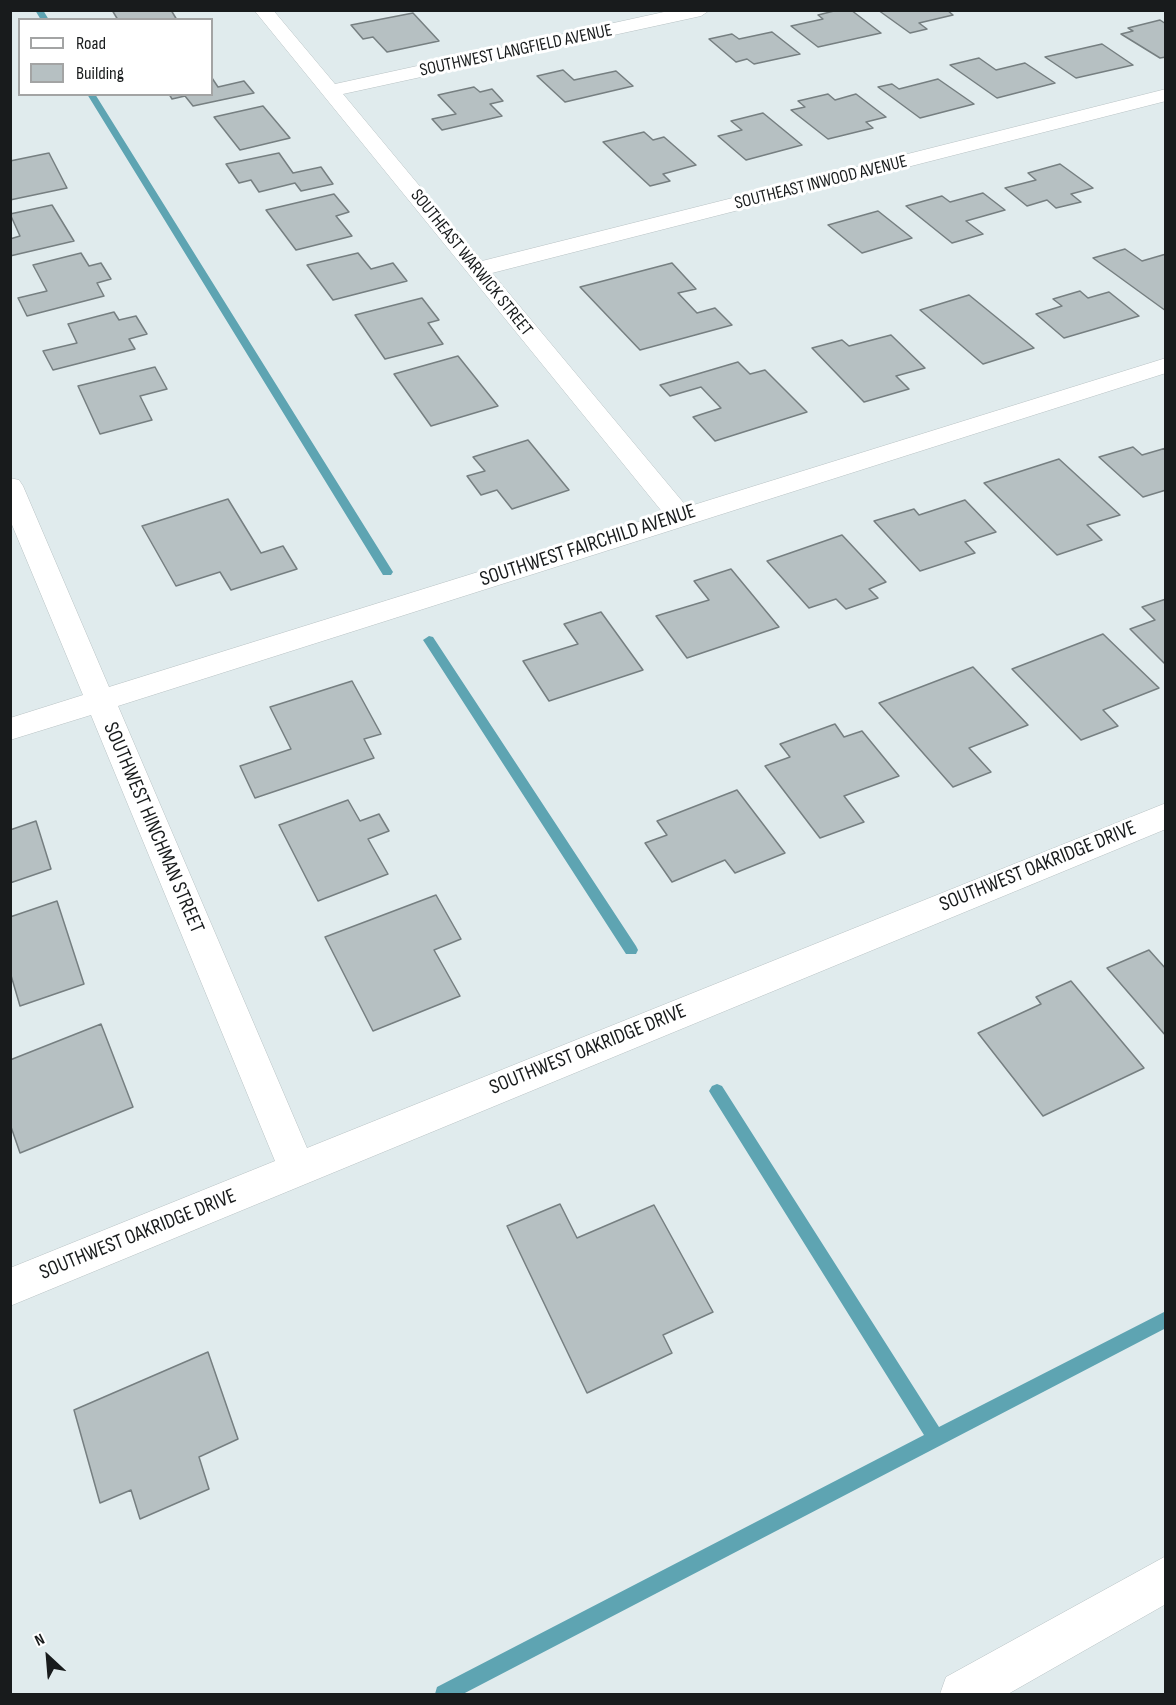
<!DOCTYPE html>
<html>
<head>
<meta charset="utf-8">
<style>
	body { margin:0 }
	#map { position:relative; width:1176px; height:1705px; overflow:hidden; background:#e0ebed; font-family:"Sofia Sans Condensed",sans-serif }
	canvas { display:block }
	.frame { position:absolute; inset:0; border:12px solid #181b1c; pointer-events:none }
	.legend { position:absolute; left:18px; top:18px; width:195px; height:78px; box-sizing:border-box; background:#fff; border:2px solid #a3a4a4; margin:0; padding:8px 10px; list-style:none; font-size:18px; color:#181b1c }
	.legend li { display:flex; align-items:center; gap:12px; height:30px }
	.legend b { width:30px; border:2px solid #a3a4a4 }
	.north { position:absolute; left:18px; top:1627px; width:60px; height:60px; -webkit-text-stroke:4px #fff; paint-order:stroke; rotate:334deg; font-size:16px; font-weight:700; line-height:24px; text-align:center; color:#181b1c }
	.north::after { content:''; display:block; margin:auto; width:21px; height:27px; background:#181b1c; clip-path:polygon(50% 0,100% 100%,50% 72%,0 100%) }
</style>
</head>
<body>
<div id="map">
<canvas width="1176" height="1705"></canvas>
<div class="frame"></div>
<ul class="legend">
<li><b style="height:8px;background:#fff"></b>Road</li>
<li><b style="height:16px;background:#b6c0c2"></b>Building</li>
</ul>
<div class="north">N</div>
</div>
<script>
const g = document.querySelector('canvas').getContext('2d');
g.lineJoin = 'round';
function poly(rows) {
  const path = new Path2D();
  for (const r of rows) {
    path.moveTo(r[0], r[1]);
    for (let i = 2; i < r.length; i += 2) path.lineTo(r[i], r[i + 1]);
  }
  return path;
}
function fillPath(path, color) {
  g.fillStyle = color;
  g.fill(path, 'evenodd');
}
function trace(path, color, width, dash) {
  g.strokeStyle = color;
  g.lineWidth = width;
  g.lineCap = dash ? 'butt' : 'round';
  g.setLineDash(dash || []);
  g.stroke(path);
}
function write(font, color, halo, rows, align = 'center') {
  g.font = font + ' "Sofia Sans Condensed",sans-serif';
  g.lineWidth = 6;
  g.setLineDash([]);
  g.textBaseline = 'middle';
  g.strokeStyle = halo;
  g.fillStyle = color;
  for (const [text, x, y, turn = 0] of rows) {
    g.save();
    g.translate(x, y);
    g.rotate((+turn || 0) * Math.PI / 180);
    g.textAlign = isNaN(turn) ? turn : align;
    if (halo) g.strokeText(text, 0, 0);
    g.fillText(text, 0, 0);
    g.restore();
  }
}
const stream = poly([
	[35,10,43,10,49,20,41,20,35,10],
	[87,94,95,94,393,572,391,575,383,575,87,94],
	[429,636,433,637,636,946,638,950,636,954,626,954,425,643,423,640,429,636],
	[717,1084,722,1086,939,1427,1166,1311,1166,1328,463,1694,435,1694,437,1687,924,1435,712,1096,709,1091,712,1086,717,1084]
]);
const building = poly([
	[112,10,171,10,177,20,118,20,112,10],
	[838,10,851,10,881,33,818,47,791,26,823,19,818,15,838,10],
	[878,10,947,10,953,15,919,23,927,29,910,33,878,10],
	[413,13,439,41,387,52,373,37,363,39,351,25,413,13],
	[1160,20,1166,24,1166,57,1160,58,1121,34,1133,31,1128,28,1160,20],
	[772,32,800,54,754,64,747,59,736,62,709,39,732,34,739,39,772,32],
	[1102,44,1133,65,1076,78,1045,57,1102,44],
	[979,58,996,70,1025,63,1055,83,997,98,950,65,979,58],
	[563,70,574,80,616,71,633,86,565,102,537,76,563,70],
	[212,78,218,87,244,81,254,93,193,106,185,96,172,99,169,94,212,94,212,78],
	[938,79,974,104,920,118,878,87,892,84,899,89,938,79],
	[474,87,480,92,492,89,503,101,490,104,502,116,442,130,432,119,456,114,438,95,474,87],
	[828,94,835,100,856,94,886,117,866,122,873,128,828,139,791,110,805,107,798,101,828,94],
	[263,106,290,138,240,150,214,117,263,106],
	[763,113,802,145,746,160,718,136,742,130,731,121,763,113],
	[644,132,653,140,664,137,696,165,663,174,670,181,650,186,603,142,644,132],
	[49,153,67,188,10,200,10,161,49,153],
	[279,153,293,173,321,167,333,184,301,191,295,183,259,192,251,180,239,183,226,164,279,153],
	[1060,164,1093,188,1071,194,1081,202,1056,208,1047,200,1027,206,1005,188,1036,180,1028,173,1060,164],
	[983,193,1005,210,966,221,983,234,952,243,906,206,942,196,950,202,983,193],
	[334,194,349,212,336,216,352,236,296,250,266,210,334,194],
	[52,205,74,241,10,256,10,239,20,236,10,214,52,205],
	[878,211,912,238,862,253,828,225,878,211],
	[1125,249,1142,261,1166,254,1166,311,1093,258,1125,249],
	[81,253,89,266,101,263,111,279,97,283,104,296,27,316,18,298,47,291,33,265,81,253],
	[358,253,371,269,393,263,407,281,333,300,307,265,358,253],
	[672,263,696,289,678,293,697,313,715,308,732,325,640,350,580,287,672,263],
	[1080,291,1088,298,1109,292,1139,316,1064,338,1036,314,1062,306,1053,299,1080,291],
	[969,295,1034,348,983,364,920,310,969,295],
	[422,298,439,320,428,323,443,344,385,359,355,315,422,298],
	[114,312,119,320,136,316,147,334,129,339,135,349,53,370,43,351,77,343,68,324,114,312],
	[891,335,925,368,896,376,909,389,864,402,812,348,842,340,849,346,891,335],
	[458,356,498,406,431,426,394,374,458,356],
	[738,362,750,374,765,370,807,412,715,441,693,417,721,408,701,387,670,396,660,385,738,362],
	[155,367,167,389,140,396,152,420,100,434,78,386,155,367],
	[528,440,569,490,512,509,497,490,481,495,467,476,485,471,473,457,528,440],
	[1133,447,1142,455,1166,448,1166,490,1143,497,1099,457,1133,447],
	[1059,459,1120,515,1087,525,1102,540,1057,555,984,483,1059,459],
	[228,499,261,553,283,546,297,569,231,590,220,572,176,586,142,526,228,499],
	[965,500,996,532,965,542,975,553,920,571,874,521,914,509,919,515,965,500],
	[842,535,886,582,869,589,878,598,846,609,836,599,809,608,767,561,842,535],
	[731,569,779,627,687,658,656,616,709,600,694,581,731,569],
	[1166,599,1166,664,1165,664,1130,629,1155,620,1142,607,1166,599],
	[601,612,643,670,549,701,523,661,578,644,564,624,601,612],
	[1103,634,1159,688,1103,710,1118,726,1081,740,1012,669,1103,634],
	[973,667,1028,725,969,748,991,772,953,787,879,703,973,667],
	[352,681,381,734,364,739,374,758,255,798,240,766,291,749,270,707,352,681],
	[835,724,844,737,862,731,899,776,844,796,864,822,820,838,765,766,790,757,780,744,835,724],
	[737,790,785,853,735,873,725,860,672,882,645,843,667,835,657,821,737,790],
	[348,800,360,821,379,814,389,831,368,839,388,874,318,901,279,825,348,800],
	[36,821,51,869,10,883,10,830,36,821],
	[436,895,461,939,434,950,460,996,373,1031,325,937,436,895],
	[57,901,84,984,20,1006,10,972,10,917,57,901],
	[1149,950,1166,969,1166,1036,1107,968,1149,950],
	[1071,981,1144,1068,1043,1116,978,1033,1041,1004,1036,997,1071,981],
	[101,1024,133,1107,20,1153,10,1124,10,1060,101,1024],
	[560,1204,577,1238,654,1205,713,1312,663,1335,672,1353,587,1393,507,1226,560,1204],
	[208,1352,238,1439,199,1457,209,1489,140,1519,131,1490,100,1503,74,1410,208,1352]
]);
const minor = poly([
	[254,10,273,10,335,84,673,10,710,10,701,16,343,94,482,261,1166,89,1166,101,492,273,687,507,1166,358,1166,373,118,706,307,1148,1166,803,1166,829,10,1306,10,1268,275,1161,91,715,10,740,10,718,83,695,10,520,10,478,19,480,23,486,109,687,664,514,254,10],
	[1166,1556,1166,1604,1008,1694,940,1694,946,1677,1166,1556]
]);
const farStreetnames = [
	["SOUTHWEST LANGFIELD AVENUE",516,51,-12],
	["SOUTHEAST INWOOD AVENUE",821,183,-14],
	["SOUTHEAST WARWICK STREET",471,263,51]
];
const streetNames = [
	["SOUTHWEST FAIRCHILD AVENUE",588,546,-18],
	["SOUTHWEST HINCHMAN STREET",153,828,67],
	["SOUTHWEST OAKRIDGE DRIVE",1038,867,-22],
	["SOUTHWEST OAKRIDGE DRIVE",588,1050,-22],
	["SOUTHWEST OAKRIDGE DRIVE",138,1235,-22]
];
fillPath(stream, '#5ea4b2');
fillPath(building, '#b6c0c2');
trace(building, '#767f81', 1.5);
trace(minor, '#b8c2c4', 1);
fillPath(minor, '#fff');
write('18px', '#181b1c', '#fff', farStreetnames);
write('21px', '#181b1c', '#fff', streetNames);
</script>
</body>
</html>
